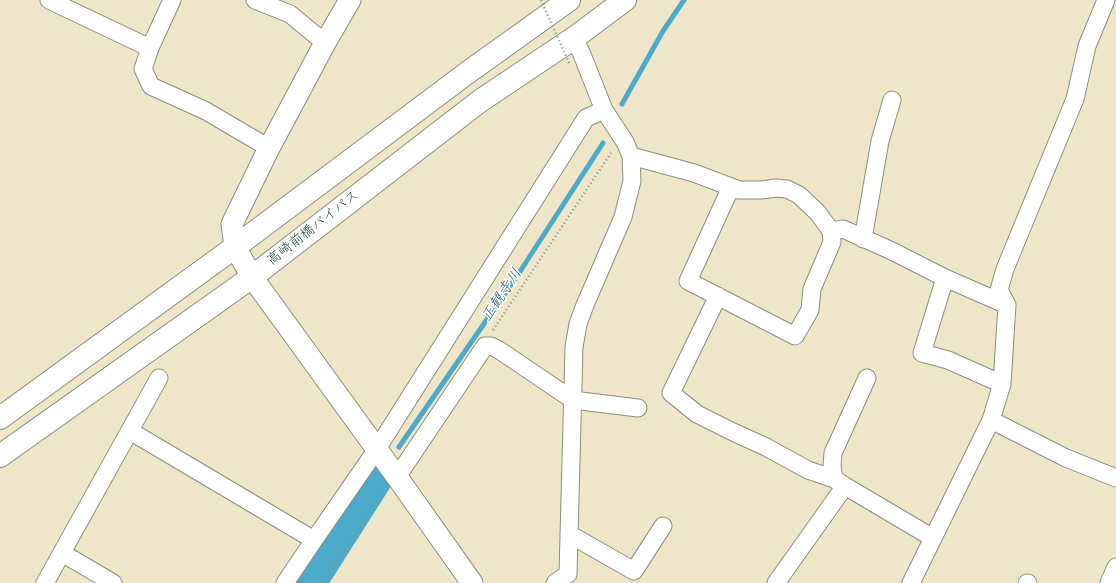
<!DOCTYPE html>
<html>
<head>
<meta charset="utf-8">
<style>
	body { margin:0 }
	canvas { display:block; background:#efe5c9 }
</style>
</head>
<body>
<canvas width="1116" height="583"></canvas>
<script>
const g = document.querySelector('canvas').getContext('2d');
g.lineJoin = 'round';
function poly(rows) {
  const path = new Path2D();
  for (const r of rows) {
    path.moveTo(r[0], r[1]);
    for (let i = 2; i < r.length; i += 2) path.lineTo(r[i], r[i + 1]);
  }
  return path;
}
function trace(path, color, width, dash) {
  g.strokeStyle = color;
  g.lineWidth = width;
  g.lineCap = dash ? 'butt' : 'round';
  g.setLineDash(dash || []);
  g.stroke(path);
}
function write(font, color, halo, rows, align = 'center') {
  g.font = font + ' Kalam,"Klee One",sans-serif';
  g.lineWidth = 3;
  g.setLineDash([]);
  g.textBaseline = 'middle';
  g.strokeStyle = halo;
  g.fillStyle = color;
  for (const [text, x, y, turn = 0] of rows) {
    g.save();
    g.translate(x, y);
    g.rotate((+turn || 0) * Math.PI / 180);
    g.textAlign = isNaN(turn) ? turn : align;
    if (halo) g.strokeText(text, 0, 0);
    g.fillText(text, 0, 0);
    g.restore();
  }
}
const stream = poly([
	[622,104,663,31,684,0],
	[399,447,521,270,603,143]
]);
const river = poly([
	[311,583,376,481]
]);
const path = poly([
	[493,330,611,153],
	[323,583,384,492]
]);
const minor = poly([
	[49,0,150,48],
	[172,0,150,48,143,69,151,86,206,111,269,148],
	[255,0,290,14,325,43],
	[631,156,694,173,739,190,762,190,776,188,787,189,799,195,818,213,831,231,843,229,892,251,945,278,1007,305],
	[731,187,688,281,795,336,810,310,812,289,832,242,831,231],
	[863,239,880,141,892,100],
	[945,278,922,353,948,360,1002,384],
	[718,296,671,393,697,414,733,432,766,447,808,470,834,479,845,486],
	[991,420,1066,458,1116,478],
	[130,431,314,540],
	[397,477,485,346,491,346,499,350,573,400,638,408],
	[834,479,832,466,833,453,867,378],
	[569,534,634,571,663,526],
	[62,553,113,583],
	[45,583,159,378],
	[285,583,314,540,377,449,586,118,604,110],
	[555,583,568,574,574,347,578,324,585,305,623,217,632,181,631,156,625,142,604,110,581,52,574,38],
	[776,583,845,486,933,538],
	[911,583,991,420,1002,384,1007,305,999,290,1005,269,1075,99,1087,46,1106,0],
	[1027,583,1028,583],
	[1109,583,1116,567]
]);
const tertiary = poly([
	[350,0,325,43,269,148,232,224,235,247,252,277,397,477,472,583]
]);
const trunk = poly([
	[0,418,235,247,467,73,569,0],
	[0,456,252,277,480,101,574,38,625,0]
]);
const pathBridge = poly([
	[541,0,570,65]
]);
const streetNames = [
	["高崎前橋バイパス",314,229,-38]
];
const waterNames = [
	["正観寺川",503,296,-56]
];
trace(stream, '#4cabcb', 5);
trace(river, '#4cabcb', 31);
trace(minor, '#87917e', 19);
trace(tertiary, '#87917e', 23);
trace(trunk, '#87917e', 24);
trace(path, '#87917e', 2.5, [1, 3]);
trace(minor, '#fff', 17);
trace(tertiary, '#fff', 21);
trace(trunk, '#fff', 22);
trace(pathBridge, '#87917e', 2.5, [1, 3]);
write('14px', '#1f3d34', '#fff', streetNames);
write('italic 15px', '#2f6469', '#fff', waterNames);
</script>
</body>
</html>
